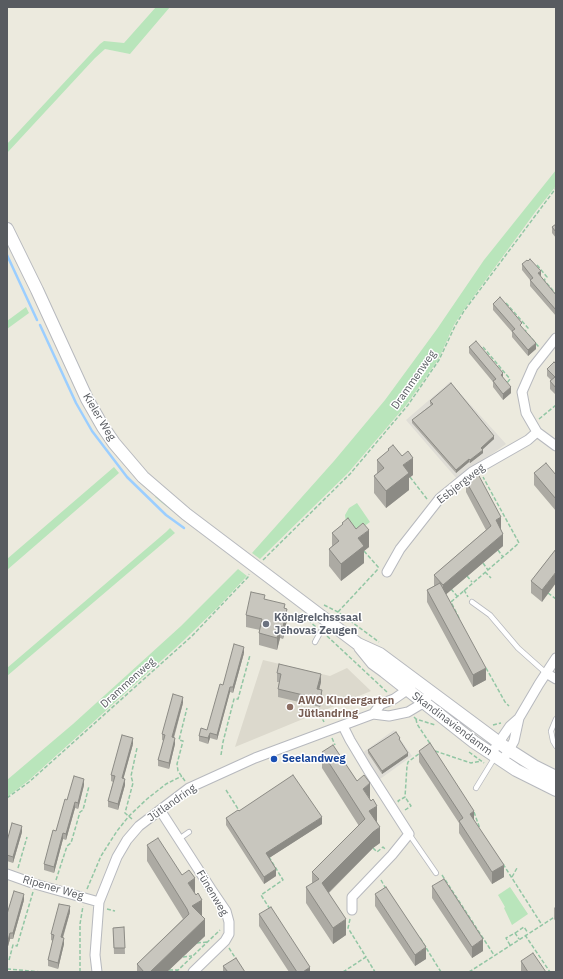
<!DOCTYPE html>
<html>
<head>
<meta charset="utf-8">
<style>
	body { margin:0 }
	#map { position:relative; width:563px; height:979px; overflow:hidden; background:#eceade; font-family:"IBM Plex Sans",sans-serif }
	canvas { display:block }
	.frame { position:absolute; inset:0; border:8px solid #585b60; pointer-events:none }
</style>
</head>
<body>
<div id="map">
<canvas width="563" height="979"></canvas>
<div class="frame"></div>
</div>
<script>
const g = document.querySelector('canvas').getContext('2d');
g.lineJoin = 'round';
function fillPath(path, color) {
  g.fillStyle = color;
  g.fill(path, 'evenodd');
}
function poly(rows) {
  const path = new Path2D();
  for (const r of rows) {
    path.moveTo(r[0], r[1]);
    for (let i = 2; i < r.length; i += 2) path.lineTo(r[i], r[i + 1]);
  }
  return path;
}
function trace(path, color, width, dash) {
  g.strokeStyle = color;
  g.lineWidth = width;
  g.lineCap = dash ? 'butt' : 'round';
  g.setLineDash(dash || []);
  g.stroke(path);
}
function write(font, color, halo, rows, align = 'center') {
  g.font = font + ' "IBM Plex Sans",sans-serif';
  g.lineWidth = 3;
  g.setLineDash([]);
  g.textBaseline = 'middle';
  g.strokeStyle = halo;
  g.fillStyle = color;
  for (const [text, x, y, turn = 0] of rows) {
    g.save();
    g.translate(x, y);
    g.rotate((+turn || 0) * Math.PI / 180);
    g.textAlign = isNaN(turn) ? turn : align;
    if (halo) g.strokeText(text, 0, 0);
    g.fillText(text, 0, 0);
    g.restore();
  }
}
const industrial = poly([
	[450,382,506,444,457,479,406,420],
	[394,730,412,756,380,779,362,753]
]);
const education = poly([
	[263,660,330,676,347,668,371,691,235,747]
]);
const green = poly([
	[156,7,170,7,130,54,105,49,95,58,7,153,7,144,100,44,104,41,124,43],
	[556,170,556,186,536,211,463,311,454,325,438,360,407,404,348,473,260,559,252,553,334,461,385,400,437,329,484,260],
	[26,307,29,313,7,329,7,321],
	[114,467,119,473,7,570,7,559],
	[156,496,208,538,162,503,155,497],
	[357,503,370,522,356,532,346,522,345,515,349,508],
	[170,528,175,533,7,676,7,668,166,532],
	[238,569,247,576,218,607,183,641,28,781,7,797,7,780,73,724,181,626],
	[510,887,528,914,512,925,504,908,505,907,498,895]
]);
const stream = poly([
	[7,255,37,320],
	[40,325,76,403,92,431,127,477,166,515,184,528]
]);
const path = poly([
	[537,265,547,277,544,280,556,294],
	[506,303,528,328,525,331,539,347],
	[483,347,510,379,507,383],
	[539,419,556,405],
	[410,477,427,499],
	[498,550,503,557],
	[364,551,379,568],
	[263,560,350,474,408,405,439,360,455,326,464,311,556,188],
	[483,563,488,570],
	[485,572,491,578],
	[467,576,472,582],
	[451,589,457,596],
	[464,590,468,597],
	[548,593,556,599],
	[324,605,338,612,379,642],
	[338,612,379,568],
	[459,618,451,602,519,543,483,477],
	[308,620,316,627],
	[327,636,387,692],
	[486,668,505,702,509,706],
	[320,714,324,722],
	[414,717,416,719,435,725],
	[416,719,417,724,431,745],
	[493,725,501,723],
	[332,738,335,745],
	[435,751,471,763,481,761],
	[469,752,484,763],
	[221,755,223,742,234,699,238,699,250,655],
	[185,781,178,771,177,764,183,741,179,740,187,708],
	[226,790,240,812],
	[7,798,29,782,192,636,248,577,249,574],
	[399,802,398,801,405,797,407,766,408,762,420,753],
	[405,810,411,806,405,797],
	[474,812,480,829],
	[132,819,125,813,133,783,131,776,137,748],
	[373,848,377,852,383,847,386,850],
	[269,857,283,880,261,895,270,909],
	[503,864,542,925],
	[18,868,27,837],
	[442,875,494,955],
	[512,877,517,868],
	[56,880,67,846,71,843,80,812,83,810,89,786],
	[381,880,386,889],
	[87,889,101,856,117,831,129,816,147,799,166,784,182,776],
	[107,909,115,911],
	[350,919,348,928,366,957],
	[515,933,524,927,528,933],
	[525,935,550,972],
	[420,938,441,972],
	[197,943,207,942],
	[510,945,506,938,515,933,519,939],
	[229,948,236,959],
	[183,957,192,956],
	[9,960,13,945,17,946,33,892],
	[7,969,42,972],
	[169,970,178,970],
	[80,972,80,924,83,906],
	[176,972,220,930],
	[343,972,366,957,375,972],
	[469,972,556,916]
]);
const service = poly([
	[472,602,490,615,518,648,546,673],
	[315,642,321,631,329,623],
	[556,719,551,731,553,741,556,746],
	[476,788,495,757],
	[409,834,436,873],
	[179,839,189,832]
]);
const minor = poly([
	[556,338,533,367,522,392,526,413,537,432,556,446],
	[387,572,400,549,440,498,472,472,528,440,537,432],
	[546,673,556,679],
	[373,714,389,716,408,712,423,703,431,692],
	[343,726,350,740,368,770,409,834,392,855,352,897,352,910],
	[495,748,510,726,519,718,539,684,556,658],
	[506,755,514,741,519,718],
	[160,810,211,889,226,911,229,922,229,934,225,941,193,972],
	[7,874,35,884,99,902],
	[97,972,95,955,99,902,117,857,127,840,139,826,189,788,255,758,373,714,381,704,394,699,407,690,411,686]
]);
const tertiary = poly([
	[7,229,37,290,87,399,103,427,114,443,143,477,186,514,358,644,380,654,509,750,534,766,556,777],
	[360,647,373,663,384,671,474,742,516,770,556,790]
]);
const wall = poly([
	[556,224,556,238,552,233,552,227],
	[522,264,541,277,556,295,556,316,530,286,530,280,522,270],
	[493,304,522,328,536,349,528,356,512,337,512,332,493,310],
	[469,347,503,379,511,393,503,400,493,387,493,382,469,353],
	[555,363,556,363,556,395,550,389,550,381,551,380,547,376,547,369],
	[430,401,494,439,482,449,483,453,470,463,469,462,456,473,412,423,412,420,431,405,430,404],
	[388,449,413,475,409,478,409,490,386,508,374,493,374,476,377,474,377,460,388,451],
	[534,473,556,475,556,511,534,485],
	[466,481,501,529,503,546,446,594,486,680,473,687,427,602,427,590,434,586,434,575,486,530,466,492],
	[342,523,369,547,364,551,364,563,341,581,329,566,329,549,332,546,332,533,342,525],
	[556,549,542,602,531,593,531,581],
	[265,600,285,608,287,620,283,639,280,638,277,650,259,645,259,633,260,630,246,627,246,615],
	[244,653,233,693,230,692,217,740,210,738,208,744,199,741,199,736,207,730,223,685],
	[277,673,321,682,319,690,322,699,320,707,278,697,278,689,279,682,277,682],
	[183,703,174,738,175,744,169,769,158,766,158,760,164,741,162,740,162,734],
	[133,744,123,779,125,785,118,810,108,807,108,801,113,782,111,781,111,775],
	[368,750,408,756,382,774,368,753],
	[419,751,474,820,504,877,492,884,459,833,459,823,419,762],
	[322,752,357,781,370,799,377,822,380,843,373,848,329,893,346,935,333,944,306,903,306,887,312,884,312,872,359,826,322,768],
	[84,785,78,809,75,808,66,840,63,839,54,873,44,870,44,864,67,800],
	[239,811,322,824,269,858,276,876,264,884,226,825,226,818],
	[22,832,13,863,7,861,7,841],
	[147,845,182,875,195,894,202,916,205,936,167,972,137,972,137,964,183,919,147,861],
	[432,886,483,951,472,958,432,898],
	[375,894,426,959,415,966,375,906],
	[24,900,13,939,10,939,7,950,7,914],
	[556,906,556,922,554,919,554,908],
	[70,912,63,938,64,944,58,969,48,966,48,960,53,941,51,940,51,934],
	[259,914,310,972,289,972,259,926],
	[124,927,125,954,114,954,113,928],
	[521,961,546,972,521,972],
	[223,966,245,972,223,972]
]);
const shadedWall = poly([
	[541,271,541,277,538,273],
	[536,343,536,349,528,356,528,350],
	[503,373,503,379,501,375],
	[511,387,511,393,503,400,503,394],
	[494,436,494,439,481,451,481,448],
	[483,450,483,453,470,463,470,460],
	[413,458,413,475,409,478,409,490,386,508,386,491,403,465],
	[469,459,469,462,456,473,456,470],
	[501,517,501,529,496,532,496,520],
	[369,530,369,547,364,551,364,563,341,581,341,564,358,538],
	[503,534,503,546,443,597,443,585],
	[556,572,556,583,542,602,542,590],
	[287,609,287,620,283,639,283,627],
	[280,627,280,638,277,650,277,638],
	[244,647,244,653,233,693,233,687],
	[486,668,486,680,473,687,473,675],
	[321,674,321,682,317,698,317,689],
	[230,687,230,692,217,740,217,735],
	[322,690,322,699,320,707,320,699],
	[183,697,183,703,172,743,172,737],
	[210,733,210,738,208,744,208,738],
	[133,738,133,744,122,784,122,778],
	[175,738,175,744,169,769,169,763],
	[408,753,408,756,382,774,382,771],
	[84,779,84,785,78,809,78,803],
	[125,779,125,785,118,810,118,804],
	[370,783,370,799,363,789],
	[75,802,75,808,66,840,66,834],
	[377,806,377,822,369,827,369,811],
	[474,811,474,823,470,814],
	[322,817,322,824,266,860,266,853],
	[22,826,22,832,13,863,13,857],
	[380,827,380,843,373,848,322,899,322,883,373,832],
	[63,833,63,839,54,873,54,867],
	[504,865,504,877,492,884,492,872],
	[276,869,276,876,264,884,264,877],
	[195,878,195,894,188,883],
	[24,894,24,900,13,939,13,933],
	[202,900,202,916,192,906],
	[70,906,70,912,61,943,61,937],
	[205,919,205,936,167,972,150,972],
	[346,919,346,935,333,944,333,928],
	[10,933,10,939,7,950,7,944],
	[64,938,64,944,58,969,58,963],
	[483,939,483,951,472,958,472,947],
	[426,947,426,959,415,966,415,955],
	[310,967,310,972,303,972]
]);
const building = poly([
	[556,224,556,232,552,227,556,224],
	[530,259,541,271,538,273,556,295,556,310,530,280,533,278,522,264,527,260,528,261,530,259],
	[500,297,522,323,520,325,536,343,528,350,512,331,515,329,493,304,500,297],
	[476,341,503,373,501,375,511,387,503,394,493,381,496,379,469,347,476,341],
	[554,362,555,363,556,363,556,388,550,381,555,377,547,369,554,362],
	[451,383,494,436,481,448,483,450,470,460,469,459,456,470,412,420,433,404,430,401,451,383],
	[393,445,402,456,408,451,413,458,403,465,409,473,386,491,374,476,384,468,377,460,389,450,388,449,393,445],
	[546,463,556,475,556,499,534,473,546,463],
	[478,474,501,517,496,520,503,534,443,585,434,575,491,526,466,481,478,474],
	[348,518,356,529,363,523,369,530,358,538,364,546,341,564,329,549,339,541,332,533,343,524,342,523,348,518],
	[556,549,556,572,542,590,531,581,556,549],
	[440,583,486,668,473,675,427,590,440,583],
	[251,592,265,595,264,599,285,604,284,608,287,609,283,627,280,627,277,638,259,633,262,619,246,615,251,592],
	[234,644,244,647,233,687,230,687,217,735,210,733,208,738,199,736,201,728,207,730,220,684,223,685,234,644],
	[279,664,321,674,317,689,322,690,320,699,278,689,281,674,277,673,279,664],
	[173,694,183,697,172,737,175,738,169,763,158,760,165,735,162,734,173,694],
	[396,732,400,738,399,739,408,753,382,771,368,750,396,732],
	[122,735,133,738,122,778,125,779,118,804,108,801,115,776,111,775,122,735],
	[430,743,474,811,470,814,504,865,492,872,459,821,463,818,419,751,430,743],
	[333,745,357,781,364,775,370,783,363,789,371,801,373,799,377,806,369,811,380,827,373,832,322,883,346,919,333,928,306,887,319,879,312,872,365,819,322,752,333,745],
	[293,775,322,817,266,853,276,869,264,877,226,818,238,810,239,811,293,775],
	[74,776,84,779,78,803,75,802,66,834,63,833,54,867,44,864,53,830,56,831,65,799,67,800,74,776],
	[12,823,22,826,13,857,7,855,7,841,12,823],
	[158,838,182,875,189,870,195,878,188,883,196,895,198,893,202,900,192,906,205,919,150,972,144,972,137,964,189,914,187,909,147,845,158,838],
	[444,879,483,939,472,947,432,886,444,879],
	[386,887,426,947,415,955,375,894,386,887],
	[14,891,24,894,13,933,10,933,7,944,7,914,14,891],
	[59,904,70,906,61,937,64,938,58,963,48,960,54,935,51,934,59,904],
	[271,907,310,967,303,972,297,972,259,914,271,907],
	[124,927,125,948,114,948,113,928,124,927],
	[533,953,546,972,528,972,521,961,533,953],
	[236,958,245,972,228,972,223,966,236,958]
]);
const markers = [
	[266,624,4,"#6b7280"],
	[290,707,4,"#8d6e63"],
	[274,759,4,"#1a4fb4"]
];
const streetNames = [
	["Drammenweg",414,380,-55],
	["Kieler Weg",99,417,59],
	["Esbjergweg",461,484,-38],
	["Drammenweg",128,683,-42],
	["Skandinaviendamm",452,724,37],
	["Jütlandring",172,803,-35],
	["Ripener Weg",53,888,16],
	["Fünenweg",212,893,59]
];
const worshipNames = [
	["Königreichsssaal",274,618],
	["Jehovas Zeugen",274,631]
];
const educationNames = [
	["AWO Kindergarten",298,701],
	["Jütlandring",298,714]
];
const transitNames = [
	["Seelandweg",282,759]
];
fillPath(industrial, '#dfddd6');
fillPath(education, '#dcd9cd');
fillPath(green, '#b9e5bb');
trace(stream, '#9bceff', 2.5);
trace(service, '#b7b9be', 6);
trace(minor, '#b7b9be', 11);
trace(tertiary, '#b7b9be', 14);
trace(path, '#92c6a4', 1.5, [4, 2]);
trace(service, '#fff', 4.5);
trace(minor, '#fff', 9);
trace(tertiary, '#fff', 12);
fillPath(wall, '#acaaa3');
fillPath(shadedWall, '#8c8b85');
fillPath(building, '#c8c6be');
trace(building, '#8c8b85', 1);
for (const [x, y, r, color] of markers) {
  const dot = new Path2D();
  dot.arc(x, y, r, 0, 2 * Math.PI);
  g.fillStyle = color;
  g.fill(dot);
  trace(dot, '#fff', 1.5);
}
write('11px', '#585b60', '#fff', streetNames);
write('bold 11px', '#5b616d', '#fff', worshipNames, 'left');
write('bold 11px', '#785e54', '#fff', educationNames, 'left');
write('bold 11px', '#164399', '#fff', transitNames, 'left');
</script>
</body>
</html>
